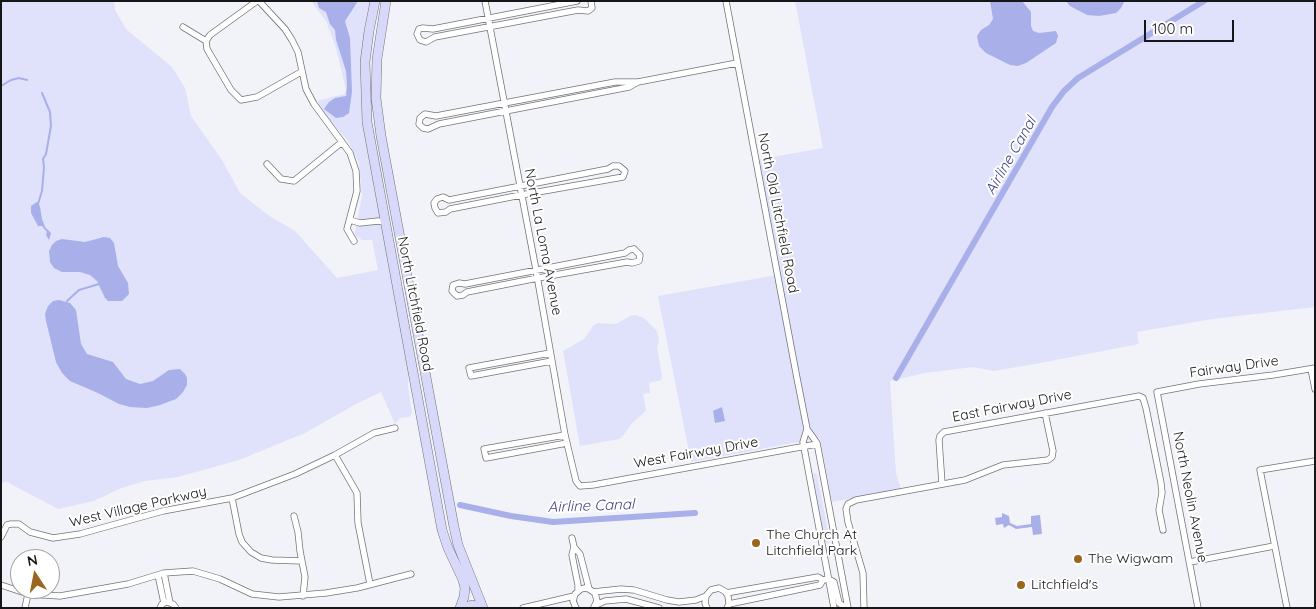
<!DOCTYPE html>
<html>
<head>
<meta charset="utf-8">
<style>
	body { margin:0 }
	#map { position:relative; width:1316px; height:609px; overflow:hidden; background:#f2f3f8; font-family:Quicksand,sans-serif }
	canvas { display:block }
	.frame { position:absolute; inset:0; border:2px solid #161618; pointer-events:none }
	.north { position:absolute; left:10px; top:549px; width:50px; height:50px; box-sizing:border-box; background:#fff; border:1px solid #a2a2a3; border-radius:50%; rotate:349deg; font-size:14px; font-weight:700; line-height:20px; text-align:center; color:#161618 }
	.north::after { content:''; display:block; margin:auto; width:18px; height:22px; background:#9a661d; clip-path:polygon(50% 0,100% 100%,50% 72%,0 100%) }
	.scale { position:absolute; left:1144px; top:20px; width:90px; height:22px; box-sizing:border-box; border:2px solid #161618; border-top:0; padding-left:6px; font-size:15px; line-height:18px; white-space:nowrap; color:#161618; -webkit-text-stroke:4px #fff; paint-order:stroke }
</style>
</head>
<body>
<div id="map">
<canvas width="1316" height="609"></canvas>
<div class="frame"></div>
<div class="north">N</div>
<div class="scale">100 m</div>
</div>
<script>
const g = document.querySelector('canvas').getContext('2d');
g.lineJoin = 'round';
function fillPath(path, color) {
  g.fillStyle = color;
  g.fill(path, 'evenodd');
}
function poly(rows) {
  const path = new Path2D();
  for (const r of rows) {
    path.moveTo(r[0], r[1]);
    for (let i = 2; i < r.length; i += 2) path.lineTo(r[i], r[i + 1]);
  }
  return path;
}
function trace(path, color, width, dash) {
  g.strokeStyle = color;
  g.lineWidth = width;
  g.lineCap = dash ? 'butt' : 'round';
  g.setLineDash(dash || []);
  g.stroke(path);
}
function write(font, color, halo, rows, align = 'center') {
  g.font = font + ' Quicksand,sans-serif';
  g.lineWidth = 4;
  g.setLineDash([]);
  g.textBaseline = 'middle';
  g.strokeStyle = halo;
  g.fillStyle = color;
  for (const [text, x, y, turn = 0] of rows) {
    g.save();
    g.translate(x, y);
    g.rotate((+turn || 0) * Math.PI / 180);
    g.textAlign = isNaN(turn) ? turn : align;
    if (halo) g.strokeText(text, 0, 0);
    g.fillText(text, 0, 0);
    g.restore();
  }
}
const green = poly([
	[1,1,114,1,115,10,126,29,172,67,185,88,191,116,222,160,240,193,268,215,295,231,337,278,378,270,372,240,362,240,355,235,355,232,362,196,359,163,348,141,323,112,317,101,344,94,346,90,335,45,326,21,311,1,371,1,361,78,409,362,408,386,412,413,409,417,400,418,395,424,381,392,356,404,305,433,239,460,178,477,145,481,119,489,94,501,58,509,7,482,1,483],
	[795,1,1315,1,1315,307,1212,319,1137,332,1139,344,1035,364,994,371,973,367,925,373,890,381,896,473,901,489,832,502,820,438,691,462,658,296,777,275,756,160,823,148],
	[635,315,644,318,657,331,659,342,657,346,662,377,661,380,649,383,650,393,643,394,646,411,632,423,622,437,619,439,580,446,563,351,584,339,594,325,598,323,616,324,630,316],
	[815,473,817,474,830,541,828,543,825,542,813,475]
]);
const water = poly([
	[317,1,358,1,345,21,350,38,352,92,349,113,343,117,336,118,324,109,329,102,335,98,346,96,347,85,346,71,336,40,335,30,330,24,326,12,319,8],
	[990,1,1022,1,1031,12,1031,26,1033,31,1039,33,1056,31,1058,36,1056,43,1026,63,1018,66,1010,65,986,53,979,46,977,36,981,30,989,25,993,19],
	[1066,1,1124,1,1124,2,1121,8,1116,13,1099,16,1087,15,1070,6],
	[37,202,38,202,40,207,42,219,45,227,51,233,49,240,46,235,47,232,42,226,38,226,31,213,31,206],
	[104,237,110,238,114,243,118,266,128,283,129,294,122,301,108,301,105,298,97,281,90,275,80,272,62,272,54,268,50,262,49,251,52,245,56,241,62,239,85,242],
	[59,300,70,303,76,310,81,344,87,354,113,362,126,379,140,384,153,381,169,370,180,369,185,374,187,378,187,385,183,392,176,399,160,405,147,408,130,407,119,404,98,393,70,381,62,373,56,362,46,321,45,314,48,306,53,301],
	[722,407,725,421,715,423,713,411],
	[1002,513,1009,516,1010,523,1017,526,1031,524,1031,516,1040,515,1042,534,1033,535,1032,527,1016,529,1009,525,1004,528,1003,524,996,525,995,518,1002,517]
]);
const stream = poly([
	[1,86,11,80,19,78,27,80],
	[38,204,42,191,44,167,43,159,46,154,51,126,50,112,42,93],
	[67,301,79,290,99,284]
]);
const canal = poly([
	[896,378,1052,107,1064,91,1078,78,1204,1],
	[460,505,511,516,553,522,695,513]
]);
const street = poly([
	[259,1,285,29,292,40,298,52,306,89,314,104,350,153,356,171,357,191,347,229,354,241],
	[485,1,536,270,565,435,576,481,580,486,593,485,817,444],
	[577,1,433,29,423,28,419,29,417,34,420,40,426,42,435,37,578,10,588,11,592,8,591,1],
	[726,1,796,373,807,429,817,443,848,608],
	[183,27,206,41,207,49,231,90,241,100,257,97,301,72],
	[206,41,210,35,257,1],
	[638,82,629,87,439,124,428,129,423,128,419,124,420,118,425,114,436,116,615,82,638,82,737,63],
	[267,164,281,179,294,181,342,142],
	[613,166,619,166,625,171,623,177,521,195,450,209,446,212,438,213,435,208,434,203,437,199,443,197,449,200,608,169,613,166],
	[350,220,360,223,378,221,385,222],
	[634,249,640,255,639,261,632,263,627,262,538,278,467,292,463,295,457,296,452,291,453,285,459,283,465,284,625,253,629,250,634,249],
	[550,353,469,368,471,376,552,361],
	[1311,369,1315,389],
	[807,429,803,442,834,608],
	[565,435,484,449,486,458,567,443],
	[335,455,357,493,358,523,370,584],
	[942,484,939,440,940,436,944,432,1139,396,1143,398,1146,408,1161,483,1162,493,1159,510,1163,530],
	[232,498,239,534,242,542,251,552,261,558,272,560,302,561],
	[294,516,298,532,300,551,305,577,303,596],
	[1,537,7,525,11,524,19,524,30,532,53,538,80,534,163,511,232,498,295,474,335,455,374,433,395,428],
	[572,538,574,547,572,555,578,585,578,591],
	[574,547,580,554,589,589],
	[1190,562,1274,546],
	[164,573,170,603],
	[158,575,164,603],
	[828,579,834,582,839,603,846,608],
	[1,585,28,594,60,596,128,584,164,573,193,571,220,579,252,594,279,597,326,593,357,588,411,574],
	[593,592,621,589,634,590,667,600,679,602,696,600,706,596],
	[726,593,818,577,823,580,828,579],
	[729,604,820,585,823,580],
	[596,605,605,601,626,599,659,608],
	[25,608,28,594],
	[160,608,162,604,167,602,173,604,176,608],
	[523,608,574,596],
	[576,608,573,601,575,594,581,589,585,588,589,589,595,593,597,601,594,607],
	[707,608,705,603,706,596,711,590,719,588,726,592,728,596,729,604,727,608],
	[864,608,863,573,848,522,846,509,848,504,856,500,965,480,1003,465,1048,460,1052,457,1053,451,1045,413],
	[1198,608,1157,392,1199,384,1273,375,1315,368],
	[1287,608,1260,470,1315,461]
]);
const secondary = poly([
	[375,1,369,31,365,62,367,122,442,530,448,548,463,580,465,588,464,597,460,608],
	[386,1,377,59,376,98,381,136,454,527,458,545,483,608],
	[464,608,472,605,481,608]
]);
const markers = [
	[756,543,5,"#9a661d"],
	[1078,559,5,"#9a661d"],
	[1021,585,5,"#9a661d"]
];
const streetNames = [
	["North Old Litchfield Road",778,213,79],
	["North La Loma Avenue",543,242,79],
	["North Litchfield Road",415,304,79],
	["Fairway Drive",1234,367,-8],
	["East Fairway Drive",1012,406,-11],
	["West Fairway Drive",696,453,-10],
	["North Neolin Avenue",1190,497,79],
	["West Village Parkway",138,507,-13]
];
const poiNames = [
	["The Church At",766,535],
	["Litchfield Park",766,551],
	["The Wigwam",1088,559],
	["Litchfield's",1031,585]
];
const waterNames = [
	["Airline Canal",1011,156,-60],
	["Airline Canal",591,506,-2]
];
fillPath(green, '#dfe2fa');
fillPath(water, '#a9afe9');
trace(stream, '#a9afe9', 2);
trace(canal, '#a9afe9', 6);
trace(street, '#737478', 7);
trace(secondary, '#737478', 10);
trace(street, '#fff', 5.5);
trace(secondary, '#d8d9fa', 9);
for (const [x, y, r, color] of markers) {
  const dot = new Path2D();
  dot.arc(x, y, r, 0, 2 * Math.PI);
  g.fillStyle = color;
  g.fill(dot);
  trace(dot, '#fff', 2);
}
write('14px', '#161618', '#fff', streetNames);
write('14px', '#161618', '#fff', poiNames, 'left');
write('italic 15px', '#424288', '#fff', waterNames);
</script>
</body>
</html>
